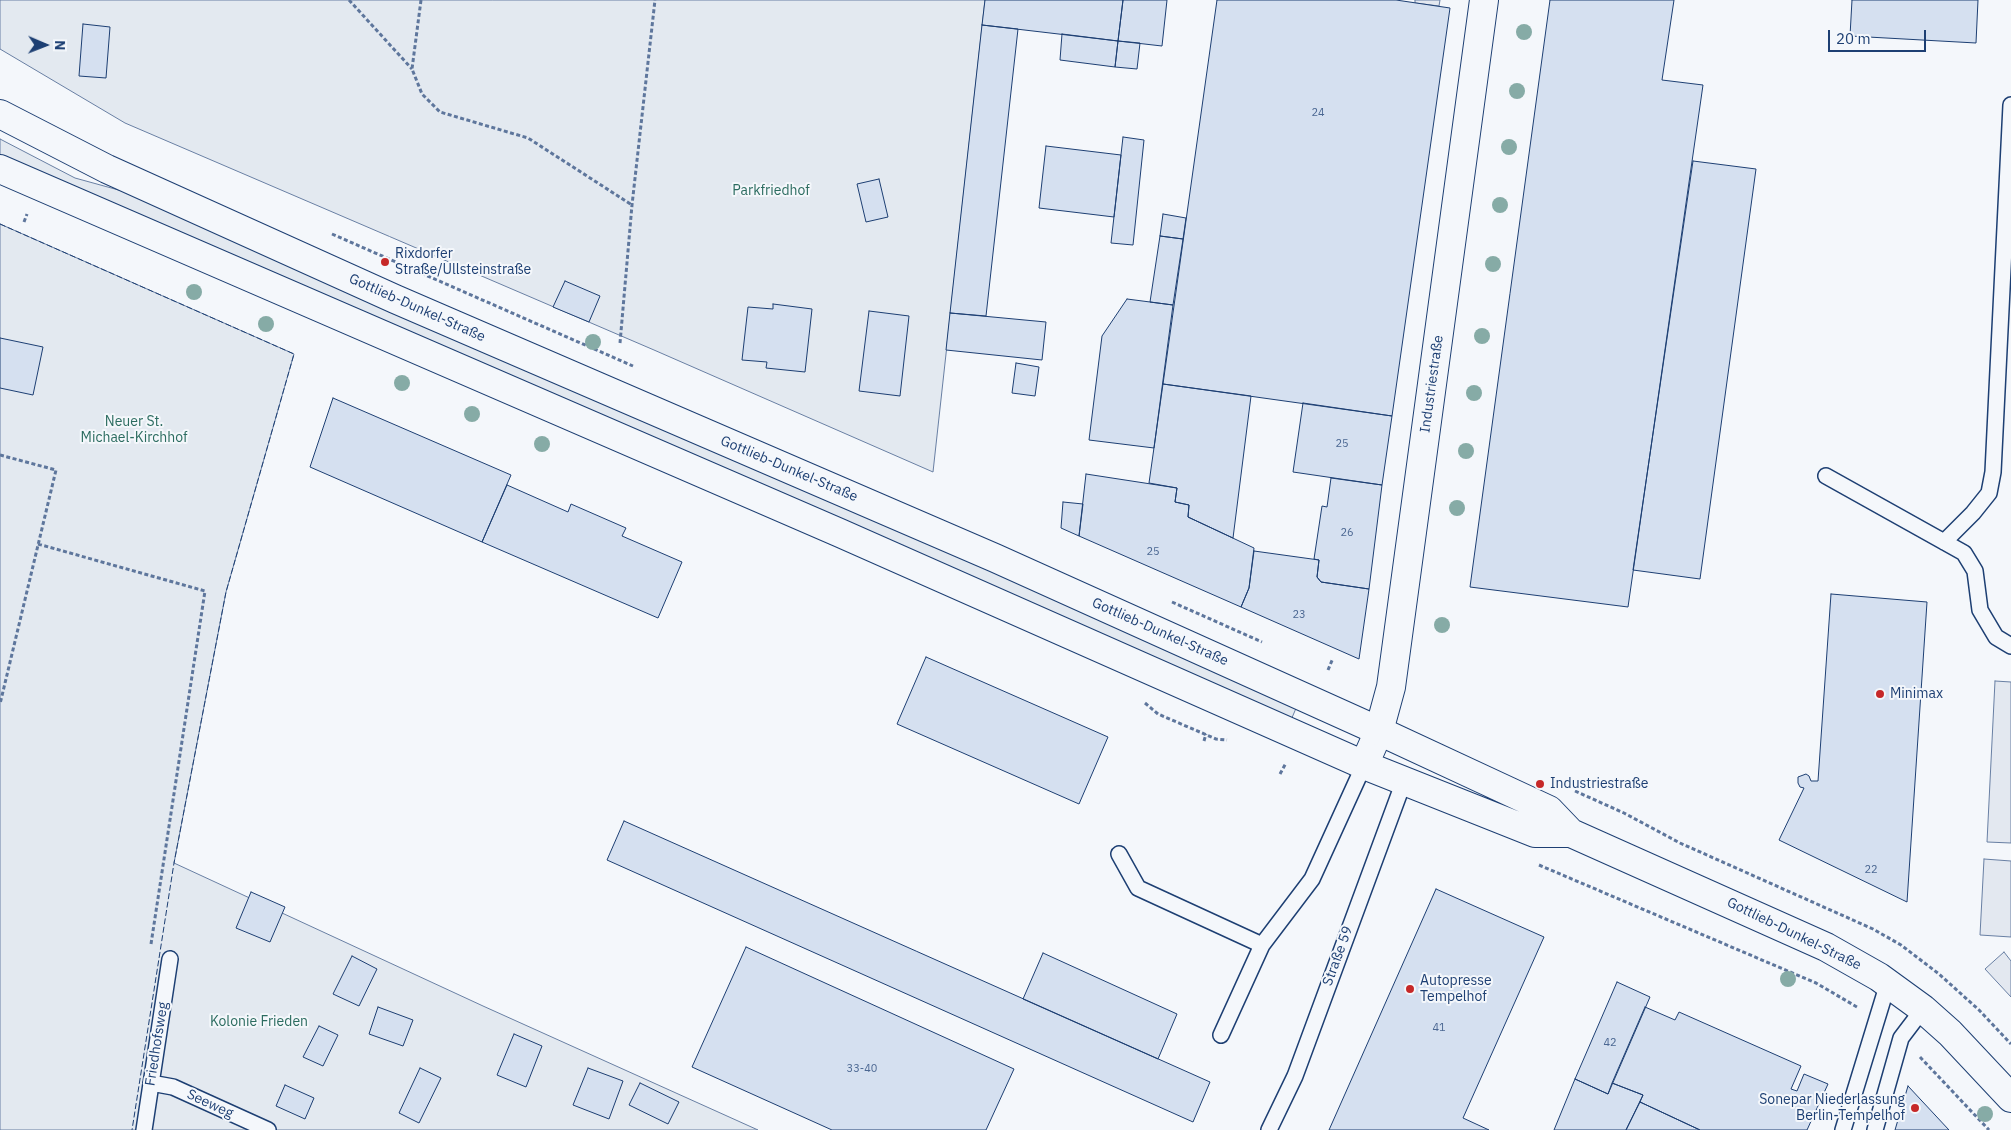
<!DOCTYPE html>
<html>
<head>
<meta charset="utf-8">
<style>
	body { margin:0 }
	#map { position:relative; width:2011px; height:1130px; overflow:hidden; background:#f4f7fb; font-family:"IBM Plex Sans",sans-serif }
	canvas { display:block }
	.north { position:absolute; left:20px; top:20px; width:50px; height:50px; -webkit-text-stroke:4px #f4f7fb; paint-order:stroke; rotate:91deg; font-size:14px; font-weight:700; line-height:20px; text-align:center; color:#1d3f73 }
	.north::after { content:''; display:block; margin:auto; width:18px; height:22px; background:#1d3f73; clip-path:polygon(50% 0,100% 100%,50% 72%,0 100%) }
	.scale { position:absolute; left:1828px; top:30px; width:98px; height:22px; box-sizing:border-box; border:2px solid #1d3f73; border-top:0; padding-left:6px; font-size:15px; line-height:18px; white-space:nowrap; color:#1d3f73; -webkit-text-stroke:4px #f4f7fb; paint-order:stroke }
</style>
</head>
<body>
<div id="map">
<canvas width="2011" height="1130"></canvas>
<div class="north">N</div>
<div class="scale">20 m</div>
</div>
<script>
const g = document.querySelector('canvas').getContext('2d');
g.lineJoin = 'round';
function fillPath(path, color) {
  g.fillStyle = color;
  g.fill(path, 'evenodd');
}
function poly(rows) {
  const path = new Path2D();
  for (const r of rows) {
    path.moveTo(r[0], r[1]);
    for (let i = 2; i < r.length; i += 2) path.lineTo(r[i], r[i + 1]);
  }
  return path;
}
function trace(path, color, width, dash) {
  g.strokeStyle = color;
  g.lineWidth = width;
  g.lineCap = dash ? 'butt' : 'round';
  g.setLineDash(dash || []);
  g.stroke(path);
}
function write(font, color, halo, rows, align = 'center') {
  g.font = font + ' "IBM Plex Sans",sans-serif';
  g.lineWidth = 4;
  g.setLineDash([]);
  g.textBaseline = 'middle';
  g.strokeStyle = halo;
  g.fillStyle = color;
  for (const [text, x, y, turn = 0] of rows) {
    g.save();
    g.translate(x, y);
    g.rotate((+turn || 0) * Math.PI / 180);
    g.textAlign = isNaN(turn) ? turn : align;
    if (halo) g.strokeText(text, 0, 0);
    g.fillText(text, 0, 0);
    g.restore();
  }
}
const green = poly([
	[0,0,985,0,933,472,654,350,125,123,0,49,0,0],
	[0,139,75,178,144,197,1297,706,1291,720,44,177,0,155,0,139],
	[0,224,294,354,226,592,174,863,483,1006,758,1130,0,1130,0,224]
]);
const parking = poly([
	[1415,0,1440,0,1439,6,1415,3,1415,0],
	[1995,681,2011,682,2011,843,1987,842,1995,681],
	[1984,859,2011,861,2011,937,1980,935,1984,859],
	[2004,952,2011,961,2011,997,1985,969,2004,952]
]);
const building = poly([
	[985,0,1123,0,1118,41,982,25,985,0],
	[1123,0,1167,0,1162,46,1118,41,1123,0],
	[1217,0,1396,0,1450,8,1392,416,1163,384,1217,0],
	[1550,0,1674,0,1662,80,1703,85,1628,607,1470,587,1550,0],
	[1852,0,1978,0,1976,43,1850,36,1852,0],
	[83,24,110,27,106,78,79,76,83,24],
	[982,25,1018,29,986,316,950,313,982,25],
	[1062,34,1118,41,1115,67,1060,60,1062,34],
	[1118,41,1140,43,1137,69,1115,67,1118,41],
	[1123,137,1144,140,1133,245,1111,243,1123,137],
	[1046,146,1121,155,1114,217,1039,208,1046,146],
	[1693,161,1756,169,1700,579,1633,570,1693,161],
	[879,179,888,217,866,222,857,184,879,179],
	[1163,214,1186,218,1183,239,1160,236,1163,214],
	[1160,236,1183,239,1173,305,1150,302,1160,236],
	[565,281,600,296,589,322,553,307,565,281],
	[1127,299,1173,305,1154,448,1089,440,1102,336,1127,299],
	[773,304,812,309,805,372,766,368,767,362,742,360,748,307,773,309,773,304],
	[869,311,909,316,900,396,859,391,869,311],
	[950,313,1046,322,1042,360,946,350,950,313],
	[0,338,43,347,33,395,0,388,0,338],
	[1016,363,1039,367,1035,396,1012,393,1016,363],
	[1163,384,1251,396,1233,538,1188,517,1189,505,1175,502,1177,488,1149,483,1163,384],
	[333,398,511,475,482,542,310,467,333,398],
	[1303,403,1392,416,1382,485,1293,472,1303,403],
	[1086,474,1177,488,1175,502,1189,505,1188,517,1254,548,1249,588,1241,607,1079,536,1086,474],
	[1331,478,1382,485,1369,589,1321,582,1317,577,1319,560,1314,559,1322,506,1327,507,1331,478],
	[507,485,568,512,571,504,626,528,622,536,682,562,658,618,482,542,507,485],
	[1063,502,1083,504,1079,536,1061,528,1063,502],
	[1254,551,1319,560,1317,577,1321,582,1369,589,1359,659,1241,607,1249,588,1254,551],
	[1831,594,1927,602,1907,902,1779,840,1804,788,1800,787,1798,783,1798,777,1806,774,1809,776,1811,781,1818,781,1831,594],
	[926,657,1108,737,1079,804,897,724,926,657],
	[624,821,1210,1082,1193,1122,607,860,624,821],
	[1436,889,1544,937,1463,1118,1489,1130,1329,1130,1436,889],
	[251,892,285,907,270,942,236,928,251,892],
	[746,947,1014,1069,986,1130,832,1130,692,1067,746,947],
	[1043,953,1177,1014,1158,1059,1023,999,1043,953],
	[352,956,377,969,359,1006,333,994,352,956],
	[1617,982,1650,997,1608,1094,1575,1079,1617,982],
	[378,1007,413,1020,403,1046,369,1034,378,1007],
	[1645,1007,1675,1020,1679,1012,1801,1066,1791,1089,1797,1091,1804,1074,1828,1084,1807,1130,1700,1130,1640,1102,1643,1095,1612,1083,1645,1007],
	[319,1026,338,1035,323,1066,303,1057,319,1026],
	[514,1034,542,1046,526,1087,497,1075,514,1034],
	[420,1068,441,1078,419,1123,399,1113,420,1068],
	[588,1068,623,1081,609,1119,573,1105,588,1068],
	[1575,1079,1608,1094,1612,1083,1643,1095,1626,1130,1554,1130,1575,1079],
	[640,1083,679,1102,668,1124,629,1105,640,1083],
	[285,1085,314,1098,305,1119,276,1106,285,1085],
	[1908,1086,1949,1130,1895,1130,1908,1086],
	[1640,1102,1700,1130,1626,1130,1640,1102]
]);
const path = poly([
	[349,0,412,69],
	[421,0,412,69,422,94,440,112,528,138,632,205],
	[24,222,27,214],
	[332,234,633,366],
	[620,343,632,205,655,0],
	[0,455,56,470,0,704],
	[38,544,205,591,151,944],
	[1172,602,1262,642],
	[1328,670,1333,658],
	[1145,703,1158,714,1216,739,1227,740],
	[1204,741,1206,734],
	[1280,774,1286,763],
	[1575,791,1624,813,1680,843,1873,929,1901,945,1939,974,1979,1010,2011,1044],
	[1539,865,1816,983,1857,1007],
	[1920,1057,1989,1130]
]);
const service = poly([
	[1826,476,1964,553,1975,571,1980,610,1996,637,2011,646],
	[1944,542,1973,513,1989,493,1993,472,2011,105],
	[1119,854,1138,888,1262,945],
	[1221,1035,1262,945,1312,879,1364,765],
	[151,1083,173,1087,268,1130],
	[144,1130,170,959],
	[1269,1130,1295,1076,1404,781],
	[1843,1130,1888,983],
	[1875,1130,1901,1038,1923,1009]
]);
const minor = poly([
	[1364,765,1379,731,1391,687,1484,0]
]);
const tertiary = poly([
	[0,114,107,169,395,299,995,558,1379,731,1549,810,1571,833],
	[0,169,840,533,1364,765,1535,833,1571,833,1826,947,1879,977,1923,1009,1950,1033,2011,1098]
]);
const fence = poly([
	[0,224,294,354,226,592,174,863,132,1130]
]);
const trees = [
	[1524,32],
	[1517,91],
	[1509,147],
	[1500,205],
	[1493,264],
	[194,292],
	[266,324],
	[1482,336],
	[593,342],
	[402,383],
	[1474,393],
	[472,414],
	[542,444],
	[1466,451],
	[1457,508],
	[1442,625],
	[1788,979],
	[1985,1114]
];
const markers = [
	[385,262,5,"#c62828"],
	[1880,694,5,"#c62828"],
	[1540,784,5,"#c62828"],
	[1410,989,5,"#c62828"],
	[1915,1108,5,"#c62828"]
];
const numberNames = [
	["24",1318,113],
	["25",1342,444],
	["26",1347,533],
	["25",1153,552],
	["23",1299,615],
	["22",1871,870],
	["41",1439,1028],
	["42",1610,1043],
	["33-40",862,1069]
];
const parkNames = [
	["Parkfriedhof",771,191],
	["Neuer St.",134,422],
	["Michael-Kirchhof",134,438],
	["Kolonie Frieden",259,1022]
];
const poiNames = [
	["Rixdorfer",395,254],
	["Straße/Ullsteinstraße",395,270],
	["Minimax",1890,694],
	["Industriestraße",1550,784],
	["Autopresse",1420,981],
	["Tempelhof",1420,997],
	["Sonepar Niederlassung",1905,1100,"right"],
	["Berlin-Tempelhof",1905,1116,"right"]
];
const streetNames = [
	["Gottlieb-Dunkel-Straße",417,308,24],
	["Industriestraße",1432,384,-82],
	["Gottlieb-Dunkel-Straße",789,469,23],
	["Gottlieb-Dunkel-Straße",1160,632,24],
	["Gottlieb-Dunkel-Straße",1794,934,26],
	["Straße 59",1338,956,-70],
	["Friedhofsweg",157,1044,-81],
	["Seeweg",210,1104,25]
];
fillPath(green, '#e3e9f0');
trace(green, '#687fa3', 1);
fillPath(parking, '#e3e8f0');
trace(parking, '#687fa3', 1);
fillPath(building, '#d5e0f0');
trace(building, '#1d3f73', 1);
trace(service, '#1d3f73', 18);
trace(minor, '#1d3f73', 30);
trace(tertiary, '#1d3f73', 30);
trace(path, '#5e769c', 3, [4, 2.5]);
trace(service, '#f4f7fb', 15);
trace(minor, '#f4f7fb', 28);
trace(tertiary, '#f4f7fb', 28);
trace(fence, '#1d3f73', 1, [6, 2.5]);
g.fillStyle = '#86aba6';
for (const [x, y] of trees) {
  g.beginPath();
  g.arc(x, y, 8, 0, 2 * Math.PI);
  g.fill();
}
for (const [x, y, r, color] of markers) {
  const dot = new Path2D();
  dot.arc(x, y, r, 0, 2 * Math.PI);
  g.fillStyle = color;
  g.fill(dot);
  trace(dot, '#f4f7fb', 2);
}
write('11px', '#4b6792', null, numberNames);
write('14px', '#2c6c60', '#f4f7fb', parkNames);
write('14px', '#1d3f73', '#f4f7fb', poiNames, 'left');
write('14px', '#1d3f73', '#f4f7fb', streetNames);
</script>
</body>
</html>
